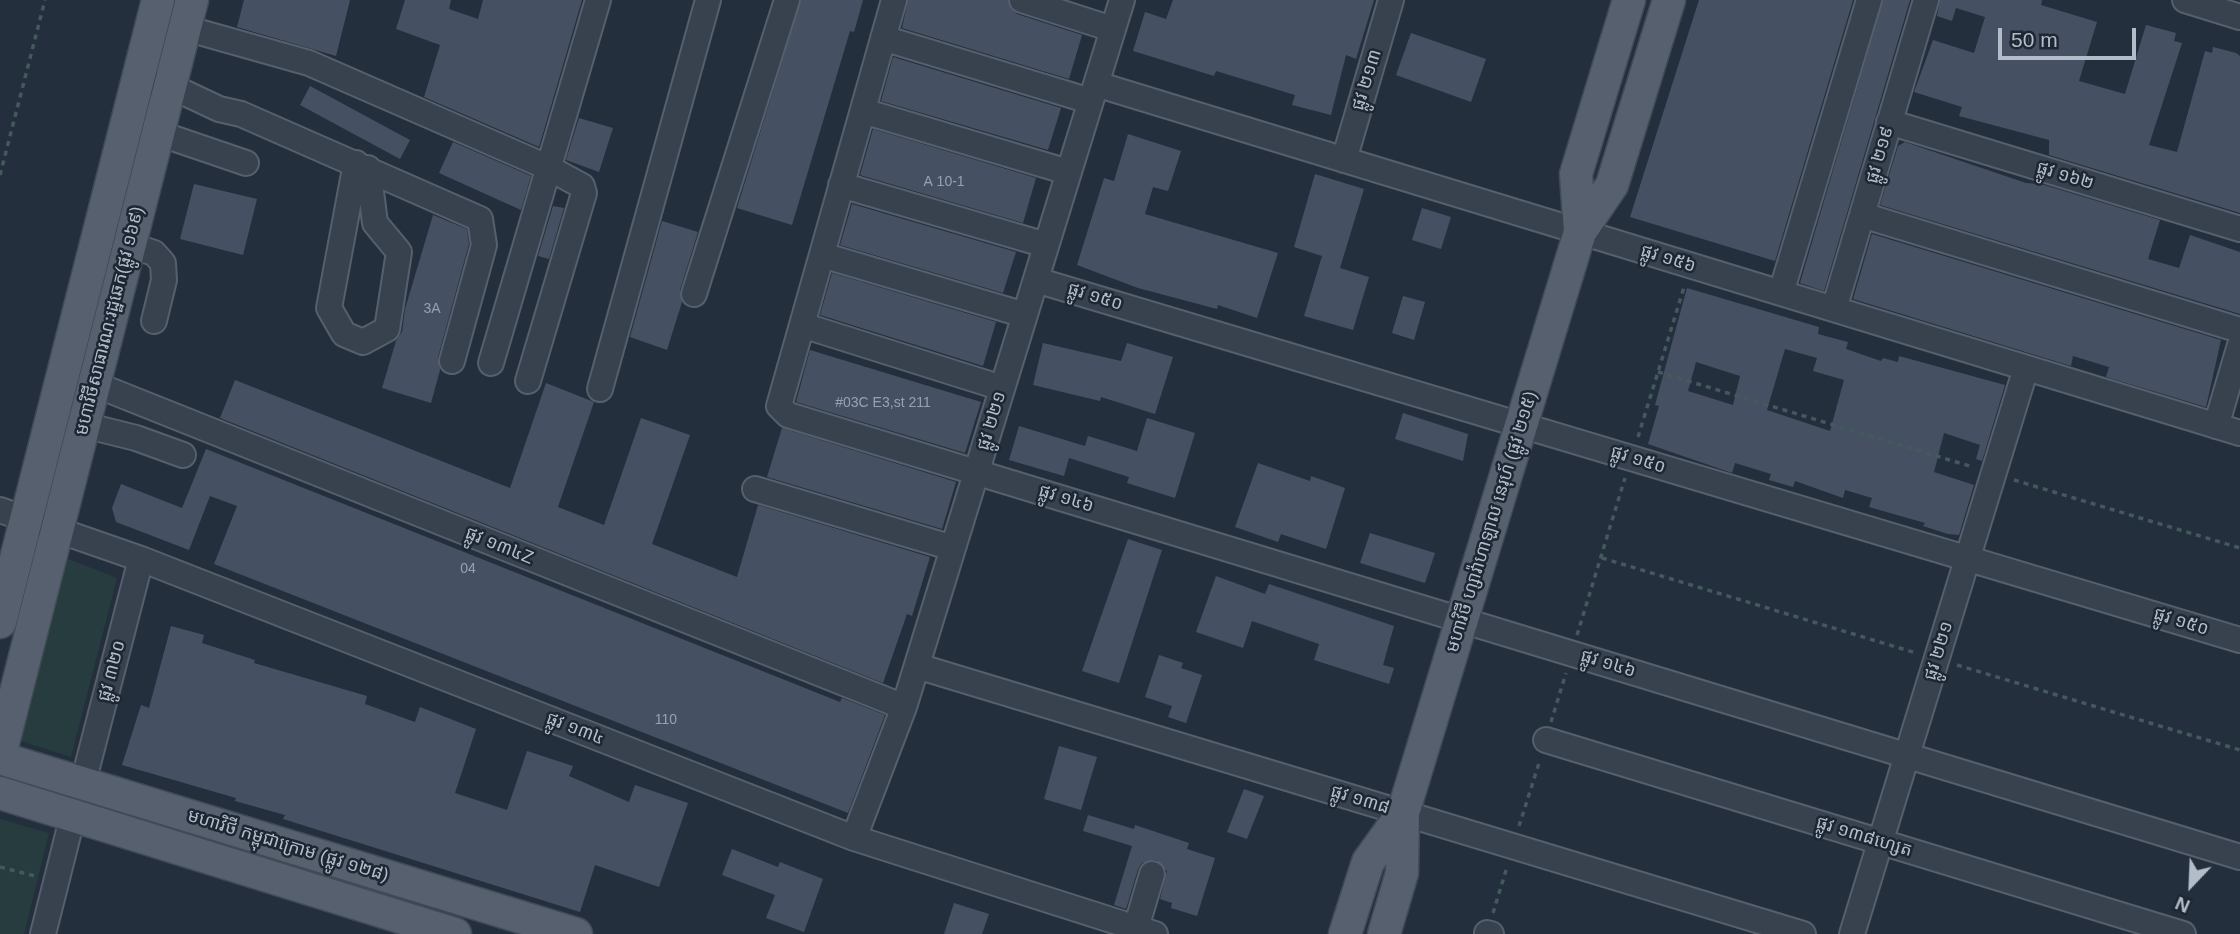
<!DOCTYPE html>
<html>
<head>
<meta charset="utf-8">
<style>
	body { margin:0 }
	#map { position:relative; width:2240px; height:934px; overflow:hidden; background:#242f3e; font-family:Arial,sans-serif }
	canvas { display:block }
	.north { position:absolute; left:2156px; top:850px; width:70px; height:70px; -webkit-text-stroke:5px #1d2633; paint-order:stroke; rotate:203deg; font-size:19px; font-weight:700; line-height:28px; text-align:center; color:#b4bcc9 }
	.north::after { content:''; display:block; margin:auto; width:24px; height:32px; background:#b4bcc9; clip-path:polygon(50% 0,100% 100%,50% 72%,0 100%) }
	.scale { position:absolute; left:1998px; top:28px; width:138px; height:32px; box-sizing:border-box; border:4px solid #b4bcc9; border-top:0; padding-left:9px; font-size:21px; line-height:24px; white-space:nowrap; color:#b4bcc9; -webkit-text-stroke:5px #1d2633; paint-order:stroke }
</style>
</head>
<body>
<div id="map">
<canvas width="2240" height="934"></canvas>
<div class="north">N</div>
<div class="scale">50 m</div>
</div>
<script>
const g = document.querySelector('canvas').getContext('2d');
g.lineJoin = 'round';
function fillPath(path, color) {
  g.fillStyle = color;
  g.fill(path, 'evenodd');
}
function poly(rows) {
  const path = new Path2D();
  for (const r of rows) {
    path.moveTo(r[0], r[1]);
    for (let i = 2; i < r.length; i += 2) path.lineTo(r[i], r[i + 1]);
  }
  return path;
}
function trace(path, color, width, dash) {
  g.strokeStyle = color;
  g.lineWidth = width;
  g.lineCap = dash ? 'butt' : 'round';
  g.setLineDash(dash || []);
  g.stroke(path);
}
function write(font, color, halo, rows, align = 'center') {
  g.font = font + ' Arial,"Noto Sans Khmer",sans-serif';
  g.lineWidth = 5;
  g.setLineDash([]);
  g.textBaseline = 'middle';
  g.strokeStyle = halo;
  g.fillStyle = color;
  for (const [text, x, y, turn = 0] of rows) {
    g.save();
    g.translate(x, y);
    g.rotate((+turn || 0) * Math.PI / 180);
    g.textAlign = isNaN(turn) ? turn : align;
    if (halo) g.strokeText(text, 0, 0);
    g.fillText(text, 0, 0);
    g.restore();
  }
}
const green = poly([
	[66,558,117,578,71,757,21,741],
	[0,819,49,833,24,934,0,934]
]);
const building = poly([
	[244,0,350,0,336,56,237,27],
	[405,0,451,0,449,9,478,19,483,0,582,0,539,147,424,97,440,45,396,29],
	[801,0,863,0,854,32,850,31,792,225,737,208],
	[908,0,1008,0,1011,9,1017,14,1082,35,1069,79,902,28],
	[1173,0,1374,0,1356,59,1346,55,1331,115,1292,105,1295,95,1216,71,1214,76,1133,51,1145,12,1166,19],
	[1699,0,1853,0,1775,261,1630,217],
	[1883,0,1910,0,1824,291,1800,283],
	[1940,0,2042,0,2041,5,2097,22,2079,81,2125,94,2146,25,2176,33,2174,41,2182,43,2149,145,2177,152,2205,51,2212,53,2213,47,2236,53,2240,56,2240,213,2049,155,2049,140,1959,116,1962,107,1914,92,1933,40,1974,53,1985,17,1956,8,1952,21,1937,16],
	[1411,33,1486,59,1471,102,1396,75],
	[893,57,1061,108,1048,150,881,101],
	[310,86,410,140,400,159,300,105],
	[579,118,613,128,599,172,566,160],
	[873,129,1036,178,1023,223,860,175],
	[1128,134,1181,151,1168,191,1153,187,1145,214,1278,253,1257,318,1218,305,1217,309,1138,288,1077,265,1104,178,1114,181],
	[453,142,531,176,521,210,439,173],
	[1905,142,2026,183,2041,184,2160,220,2148,259,2179,268,2190,235,2240,252,2240,314,1880,205,1898,146],
	[1315,174,1364,189,1340,268,1369,277,1353,330,1304,316,1322,256,1294,247],
	[194,184,257,199,243,255,180,239],
	[852,204,1016,252,1003,293,840,245],
	[553,206,564,208,549,259,538,256],
	[1422,208,1451,217,1441,249,1412,240],
	[433,215,467,229,469,244,438,357,440,370,431,403,382,388,396,341,402,332,405,309],
	[662,221,698,232,680,290,682,302,667,350,630,337],
	[1872,234,2221,340,2206,407,2106,377,2109,367,2073,356,2071,366,1853,299],
	[832,273,996,322,983,366,820,315],
	[1687,288,1819,327,1818,334,1848,342,1846,349,1881,361,1883,358,1898,362,1899,356,2005,385,1982,461,1976,459,1980,445,1944,433,1934,472,1974,485,1959,535,1948,534,1923,526,1925,523,1869,507,1872,498,1845,490,1843,498,1795,481,1793,487,1769,480,1771,474,1735,463,1732,473,1648,444,1659,406,1655,405],
	[1785,349,1817,358,1813,371,1844,380,1830,431,1767,410],
	[1696,362,1740,376,1733,405,1688,391],
	[1403,296,1425,302,1414,340,1392,333],
	[1043,343,1121,361,1127,343,1173,357,1155,414,1101,397,1100,401,1033,385],
	[810,350,981,402,965,453,796,402],
	[235,380,510,488,546,383,594,402,558,507,604,525,641,418,690,435,652,544,737,577,758,505,930,557,912,616,907,614,883,683,220,418],
	[1403,413,1468,434,1463,461,1395,439],
	[1147,418,1195,433,1175,498,1127,483,1129,477,1069,458,1064,476,1009,460,1019,426,1085,446,1088,436,1137,451],
	[782,428,956,482,942,529,767,477],
	[206,449,840,702,842,698,885,715,848,813,214,564,237,506,210,496,189,550,116,522,112,508,121,484,182,508],
	[1258,463,1310,481,1311,476,1345,488,1326,549,1281,534,1278,542,1235,527],
	[1370,533,1435,553,1425,583,1360,563],
	[1128,539,1162,550,1119,683,1082,671],
	[1216,576,1265,594,1269,584,1394,626,1383,665,1394,668,1389,684,1314,660,1319,644,1252,621,1243,648,1196,632],
	[171,626,204,635,202,643,255,660,254,663,367,696,365,704,415,722,420,707,476,729,455,793,507,810,527,751,573,766,569,776,629,802,635,785,688,803,659,887,595,865,580,912,283,819,285,815,235,801,236,798,122,765,141,705,149,708],
	[1159,655,1183,663,1181,668,1202,675,1186,723,1168,717,1172,706,1145,697],
	[1059,746,1097,757,1081,810,1044,799],
	[1244,789,1264,796,1247,839,1227,832],
	[1088,815,1134,829,1135,825,1189,843,1187,849,1215,858,1197,916,1171,908,1172,903,1160,899,1167,871,1156,860,1142,863,1138,869,1126,909,1114,905,1132,846,1083,831],
	[732,849,778,867,780,862,823,879,804,932,766,918,775,895,722,875],
	[954,903,989,914,982,934,944,934]
]);
const path = poly([
	[0,175,45,0],
	[1658,372,1973,467],
	[1638,437,1685,284],
	[2014,480,2240,548],
	[1602,558,1916,653],
	[1577,635,1625,478],
	[1957,665,2240,750],
	[1551,722,1566,673],
	[1519,826,1540,760],
	[0,867,35,876],
	[1493,913,1507,867]
]);
const minor = poly([
	[894,0,779,406,788,415,2240,857],
	[1022,0,1112,29],
	[2185,0,2240,17],
	[185,28,309,63,547,167,582,186,584,193,528,381],
	[883,38,1090,101],
	[152,83,183,92,219,109,241,114,480,219,484,245,452,361],
	[1096,84,2240,433],
	[863,111,1068,172],
	[1889,122,2240,229],
	[158,133,246,163],
	[1344,160,1391,0],
	[356,163,329,308,344,334,363,342,387,329,399,252,375,223,368,168],
	[841,185,1046,245],
	[1862,215,2240,330],
	[130,245,154,253,163,263,164,280,154,321],
	[822,255,1025,315],
	[1036,280,2240,640],
	[1781,293,1869,0],
	[694,294,787,0],
	[1834,309,1926,0],
	[802,325,1002,388],
	[491,363,598,0],
	[94,384,904,707],
	[600,389,708,0],
	[84,425,136,438,183,455],
	[2216,426,2240,345],
	[755,489,953,548],
	[0,510,141,559,854,838,1155,934],
	[917,666,1803,934],
	[1546,740,2183,934],
	[83,783,141,559],
	[854,838,904,707,1122,0],
	[1136,928,1152,874],
	[1487,933,1491,934],
	[43,934,73,815],
	[1852,934,2026,368]
]);
const major = poly([
	[1580,232,1576,174,1629,0],
	[0,622,158,0],
	[0,755,192,0],
	[0,758,576,934],
	[0,793,455,934],
	[1345,934,1368,862,1403,813],
	[1384,934,1402,873,1403,813,1580,232,1612,185,1669,0]
]);
const numberNames = [
	["A 10-1",944,182],
	["3A",432,309],
	["#03C E3,st 211",883,403],
	["04",468,569],
	["110",666,720]
];
const streetNames = [
	["ផ្លូវ ២១៣",1367,80,-73],
	["ផ្លូវ ២១៩",1880,155,-74],
	["ផ្លូវ ១៦២",2065,176,17],
	["ផ្លូវ ១៥៦",1668,259,17],
	["ផ្លូវ ១៥០",1095,297,17],
	["មហាវិថីសាធារណៈរដ្ឋឆេក(ផ្លូវ ១៦៩)",110,321,-76],
	["ផ្លូវ ២២១",992,421,-73],
	["ផ្លូវ ១៥០",1638,460,17],
	["ផ្លូវ ១៤៦",1066,499,17],
	["មហាវិថី ហ្សាវ៉ាហាឡាល នេរុហ៍ (ផ្លូវ ២១៥)",1492,522,-73],
	["ផ្លូវ ១៣៤Z",499,546,22],
	["ផ្លូវ ១៥០",2181,622,17],
	["ផ្លូវ ២២១",1939,651,-73],
	["ផ្លូវ ១៤៦",1608,664,17],
	["ផ្លូវ ៣២០",112,671,-75],
	["ផ្លូវ ១៣៤",575,729,21],
	["ផ្លូវ ១៣៨",1360,800,17],
	["ផ្លូវ ១៣៨ហ្សេត",1864,837,17],
	["មហាវិថី កម្ពុជាក្រោម (ផ្លូវ ១២៨)",288,846,17]
];
fillPath(green, '#263c3f');
fillPath(building, '#455162');
trace(minor, '#565f6c', 28);
trace(major, '#414a57', 35);
trace(path, '#44595c', 3.5, [5, 5]);
trace(minor, '#38414e', 24);
trace(major, '#56606e', 32);
write('14px', '#98a1af', null, numberNames);
write('18px', '#b4bcc9', '#1d2633', streetNames);
</script>
</body>
</html>
